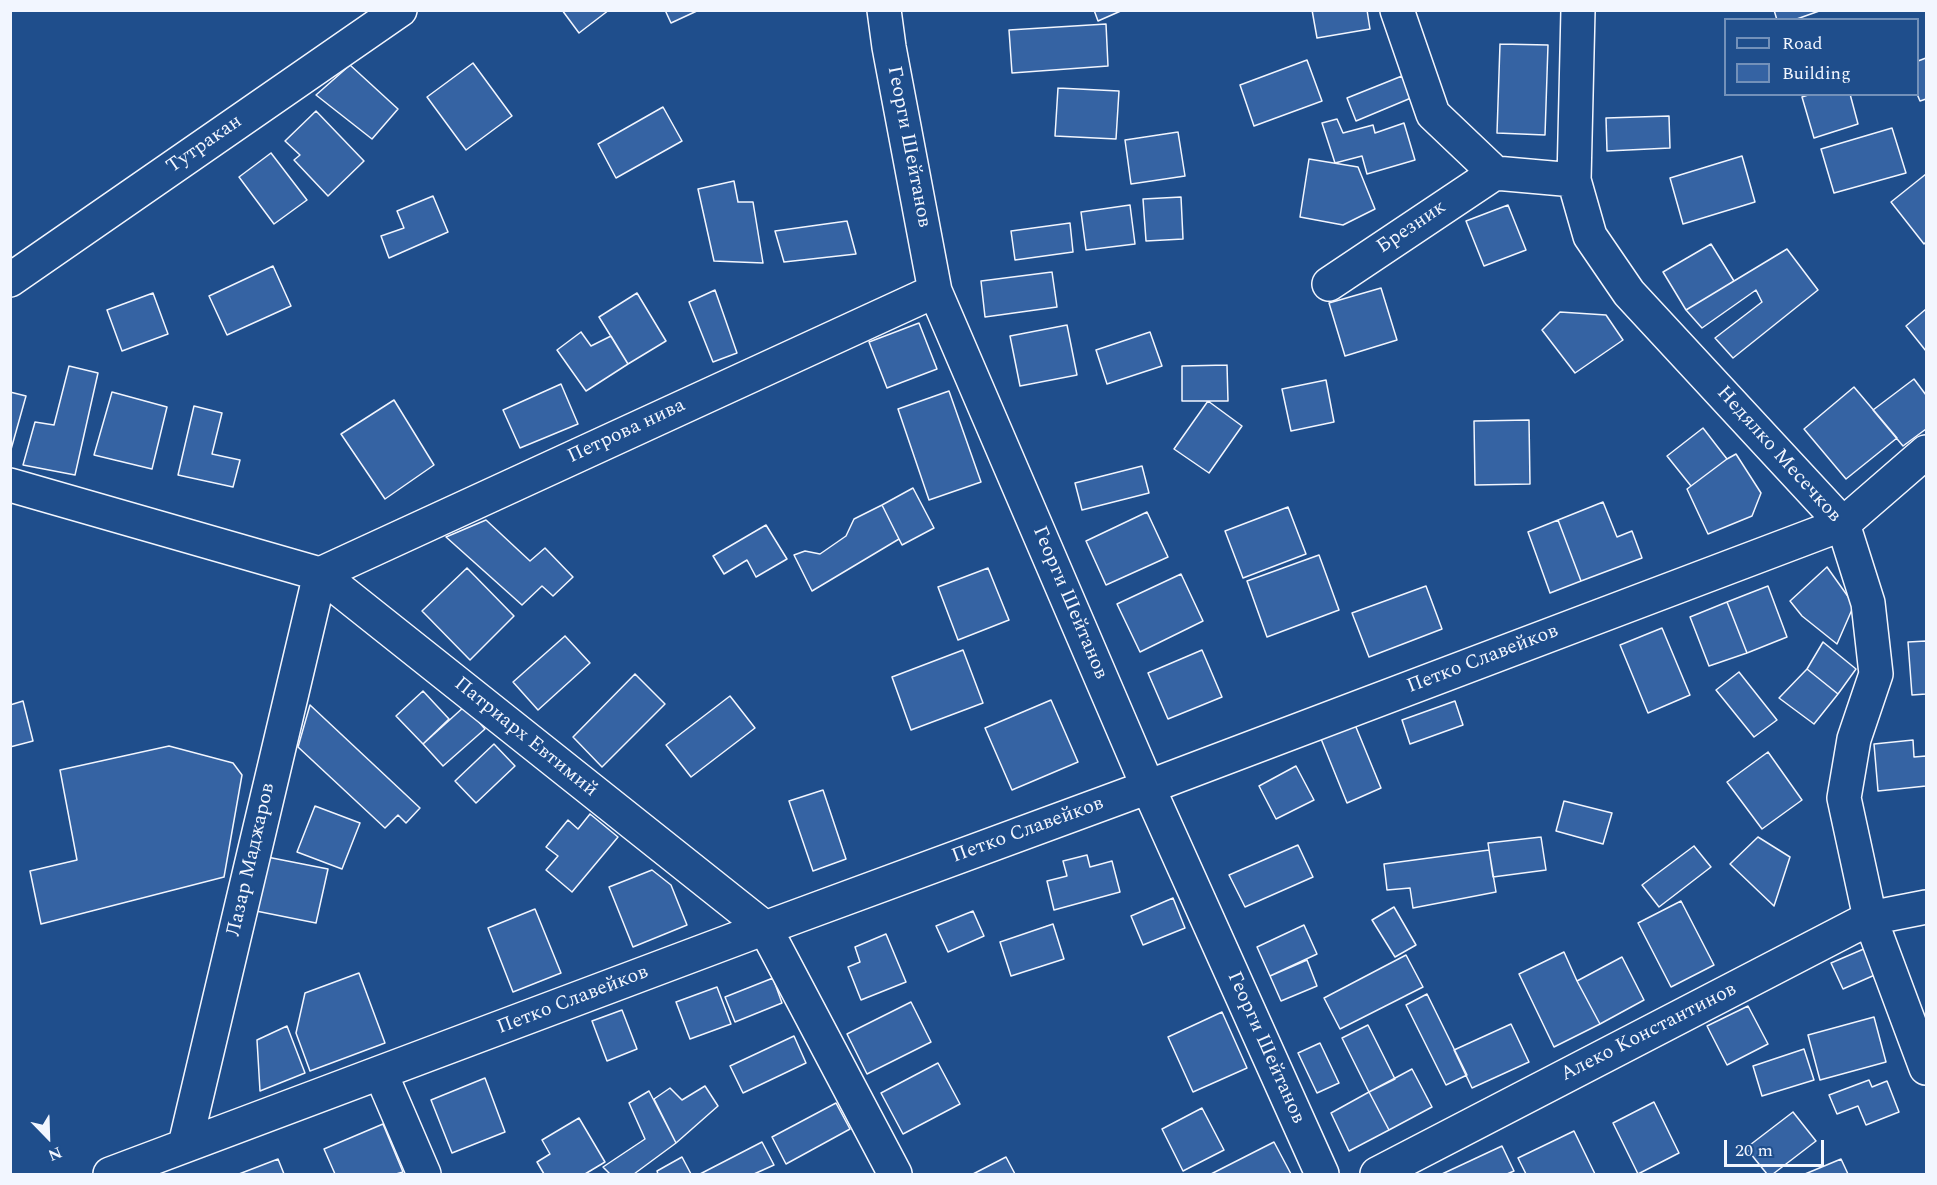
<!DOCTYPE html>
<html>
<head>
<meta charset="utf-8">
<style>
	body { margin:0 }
	#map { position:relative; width:1937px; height:1185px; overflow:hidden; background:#1f4e8c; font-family:Spectral,serif }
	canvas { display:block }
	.frame { position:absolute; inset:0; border:12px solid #f2f6ff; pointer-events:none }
	.legend { position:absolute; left:1724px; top:18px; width:195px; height:78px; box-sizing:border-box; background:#1f4e8c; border:2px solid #7391ba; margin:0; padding:8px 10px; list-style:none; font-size:18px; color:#f2f6ff }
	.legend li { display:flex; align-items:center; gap:12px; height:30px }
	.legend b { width:30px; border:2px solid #7391ba }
	.north { position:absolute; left:18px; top:1107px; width:60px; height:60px; -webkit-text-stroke:4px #1f4e8c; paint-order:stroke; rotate:157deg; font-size:16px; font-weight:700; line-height:24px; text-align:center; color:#f2f6ff }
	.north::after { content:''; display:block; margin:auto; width:21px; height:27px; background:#f2f6ff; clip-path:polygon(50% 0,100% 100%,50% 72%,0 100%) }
	.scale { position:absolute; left:1724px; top:1140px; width:100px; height:27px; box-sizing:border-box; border:3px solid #f2f6ff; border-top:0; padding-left:8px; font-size:18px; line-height:21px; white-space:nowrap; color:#f2f6ff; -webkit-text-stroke:4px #1f4e8c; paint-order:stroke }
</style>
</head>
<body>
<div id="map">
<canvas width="1937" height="1185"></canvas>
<div class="frame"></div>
<ul class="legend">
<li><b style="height:8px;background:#1f4e8c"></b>Road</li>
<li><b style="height:16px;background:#3563a3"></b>Building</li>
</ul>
<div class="north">N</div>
<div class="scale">20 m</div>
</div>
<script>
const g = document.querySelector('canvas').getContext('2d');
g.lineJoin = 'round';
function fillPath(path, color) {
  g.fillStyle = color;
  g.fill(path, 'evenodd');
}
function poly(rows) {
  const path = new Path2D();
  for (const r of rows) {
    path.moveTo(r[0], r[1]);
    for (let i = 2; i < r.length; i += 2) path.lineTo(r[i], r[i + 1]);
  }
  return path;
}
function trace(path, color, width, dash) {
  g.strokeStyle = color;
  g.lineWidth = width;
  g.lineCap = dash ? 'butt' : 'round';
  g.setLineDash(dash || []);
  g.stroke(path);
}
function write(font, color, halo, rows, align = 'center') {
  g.font = font + ' Spectral,serif';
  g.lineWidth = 4.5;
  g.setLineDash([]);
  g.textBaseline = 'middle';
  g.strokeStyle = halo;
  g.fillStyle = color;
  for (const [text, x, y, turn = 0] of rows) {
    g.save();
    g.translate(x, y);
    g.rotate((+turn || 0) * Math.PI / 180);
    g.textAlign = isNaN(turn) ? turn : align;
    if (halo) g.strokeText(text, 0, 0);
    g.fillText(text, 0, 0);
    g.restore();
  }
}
const building = poly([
	[562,10,609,10,579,33,562,10],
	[665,10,699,10,671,23,665,10],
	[1094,10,1123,10,1098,21,1094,10],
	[1312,10,1367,10,1370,29,1317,38,1312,10],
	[1774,10,1822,10,1794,20,1777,20,1774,10],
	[1106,24,1108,66,1012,73,1009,30,1106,24],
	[1500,44,1548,45,1545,135,1497,133,1500,44],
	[1926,58,1926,99,1920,101,1917,94,1918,61,1926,58],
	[1307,60,1322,101,1254,126,1240,85,1307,60],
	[473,63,512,116,466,150,427,97,473,63],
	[350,65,398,109,372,139,316,95,350,65],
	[1402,76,1411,98,1356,121,1347,98,1402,76],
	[1058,88,1119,91,1116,139,1055,136,1058,88],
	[1811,94,1850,94,1858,124,1814,138,1802,97,1811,94],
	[663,107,682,141,616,178,598,144,663,107],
	[316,111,364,161,328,196,294,160,300,155,285,141,316,111],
	[1669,116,1670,148,1607,151,1606,118,1669,116],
	[1337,119,1343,133,1373,125,1375,133,1404,123,1415,160,1367,174,1362,156,1335,163,1322,123,1337,119],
	[1892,128,1906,173,1834,193,1821,149,1892,128],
	[1178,132,1185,176,1131,184,1125,140,1178,132],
	[271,153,307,200,274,224,239,177,271,153],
	[1742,156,1755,202,1683,224,1670,178,1742,156],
	[1309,159,1358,167,1375,209,1343,225,1300,217,1309,159],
	[1926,174,1926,242,1924,244,1891,202,1926,174],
	[734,181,738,202,753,202,763,263,714,261,698,189,734,181],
	[433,196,448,232,389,258,381,236,404,228,397,211,433,196],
	[1181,197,1183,239,1146,241,1143,199,1181,197],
	[1130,205,1135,244,1086,250,1081,212,1130,205],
	[1508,205,1526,250,1484,266,1466,221,1508,205],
	[847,221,856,254,784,262,775,231,847,221],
	[1070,223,1073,252,1015,260,1011,231,1070,223],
	[1711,244,1734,281,1686,310,1663,272,1711,244],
	[1787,249,1818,290,1733,358,1715,338,1762,302,1756,290,1702,328,1686,310,1787,249],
	[273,266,291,306,227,335,209,296,273,266],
	[1052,272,1057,307,985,317,981,281,1052,272],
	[1381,288,1397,340,1345,356,1329,303,1381,288],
	[715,290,737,353,713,362,689,302,715,290],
	[153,293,168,334,122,351,107,310,153,293],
	[637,293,666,341,628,364,599,317,637,293],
	[1926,309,1926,351,1906,326,1926,309],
	[1560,312,1606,315,1623,340,1575,373,1542,330,1560,312],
	[919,323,937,369,887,388,869,342,919,323],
	[1067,325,1077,375,1020,386,1010,336,1067,325],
	[581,332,591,346,611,336,628,364,586,391,557,350,581,332],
	[1150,332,1162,366,1107,384,1096,350,1150,332],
	[1227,365,1228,401,1182,401,1182,366,1227,365],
	[69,366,98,373,75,475,23,465,35,422,54,425,69,366],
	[1914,379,1926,395,1926,429,1903,446,1873,410,1914,379],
	[1326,380,1334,422,1291,431,1282,389,1326,380],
	[561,384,578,424,520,448,503,410,561,384],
	[1854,387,1897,438,1846,479,1804,429,1854,387],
	[949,391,981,482,929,500,898,409,949,391],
	[10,392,26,396,10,453,10,392],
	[112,392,167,407,152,469,94,455,112,392],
	[394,400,434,465,385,499,341,434,394,400],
	[1208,401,1242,426,1209,473,1174,449,1208,401],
	[194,406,222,413,212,454,240,460,233,487,178,475,194,406],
	[1529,420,1530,484,1475,485,1474,421,1529,420],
	[1703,428,1727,459,1691,486,1667,456,1703,428],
	[1736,454,1761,493,1752,516,1708,534,1687,489,1727,459,1736,454],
	[1142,466,1149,493,1082,510,1075,483,1142,466],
	[913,488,934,528,902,545,882,505,913,488],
	[1603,502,1617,537,1632,531,1642,558,1581,581,1558,520,1603,502],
	[882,505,899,539,812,591,794,555,805,551,820,554,846,536,854,519,882,505],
	[1288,507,1306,554,1243,578,1225,531,1288,507],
	[1147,512,1168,557,1106,585,1086,541,1147,512],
	[486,520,530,561,545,548,573,577,553,596,542,586,522,605,446,537,486,520],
	[1558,520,1581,581,1550,593,1528,532,1558,520],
	[766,525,787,559,756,577,747,560,724,574,713,556,766,525],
	[1319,555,1339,610,1267,637,1247,581,1319,555],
	[1827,567,1854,605,1837,644,1802,616,1790,601,1827,567],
	[467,568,514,616,470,660,422,611,467,568],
	[988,568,1009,620,958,640,938,587,988,568],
	[1181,574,1203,621,1140,652,1117,604,1181,574],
	[1426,586,1442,629,1369,657,1352,613,1426,586],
	[1768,586,1787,637,1747,653,1727,602,1768,586],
	[1727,602,1747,653,1709,666,1690,617,1727,602],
	[1662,628,1690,695,1648,713,1620,645,1662,628],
	[565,636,590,663,538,710,513,682,565,636],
	[1926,641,1926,694,1912,695,1908,642,1926,641],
	[1823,642,1856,669,1838,694,1807,669,1823,642],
	[963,650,983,703,911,730,892,677,963,650],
	[1202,650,1222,697,1168,719,1148,673,1202,650],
	[1807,669,1838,694,1814,724,1779,698,1807,669],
	[1739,672,1777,720,1754,737,1716,690,1739,672],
	[635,674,665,704,602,767,573,737,635,674],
	[423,691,449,719,423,744,396,716,423,691],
	[730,696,755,728,691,777,666,745,730,696],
	[1051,700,1078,762,1012,790,985,728,1051,700],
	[23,701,33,741,10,747,10,705,23,701],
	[1455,701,1463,725,1410,744,1402,720,1455,701],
	[310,705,420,808,406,823,398,815,385,828,298,747,310,705],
	[465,706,485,729,443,766,423,744,465,706],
	[1351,715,1381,788,1347,803,1317,729,1351,715],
	[1913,740,1914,757,1926,756,1926,786,1878,791,1874,744,1913,740],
	[494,744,515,766,476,803,455,781,494,744],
	[169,746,233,763,242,775,224,877,41,924,30,871,77,860,60,770,169,746],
	[1768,752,1802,800,1762,829,1727,782,1768,752],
	[1296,766,1314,800,1276,819,1259,786,1296,766],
	[823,790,846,859,813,871,789,801,823,790],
	[1564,801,1612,813,1603,844,1556,831,1564,801],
	[315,806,360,823,342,869,297,852,315,806],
	[590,814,618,837,572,892,546,870,558,856,546,847,568,820,578,829,590,814],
	[1541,837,1546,870,1493,877,1488,843,1541,837],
	[1758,837,1790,857,1774,906,1730,864,1758,837],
	[1298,845,1313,877,1245,907,1229,875,1298,845],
	[1694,846,1711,867,1659,907,1642,885,1694,846],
	[1489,850,1496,892,1413,908,1410,888,1387,890,1384,864,1489,850],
	[1087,855,1090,867,1112,861,1120,892,1054,910,1047,881,1067,876,1063,861,1087,855],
	[262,856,328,869,316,923,251,910,262,856],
	[652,870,671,885,687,925,633,947,609,887,652,870],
	[1173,898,1185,928,1143,945,1131,916,1173,898],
	[1681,901,1714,965,1671,987,1638,923,1681,901],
	[1394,907,1416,945,1395,957,1372,920,1394,907],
	[535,909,561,973,513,992,488,928,535,909],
	[973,911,984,936,948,952,936,926,973,911],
	[1053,924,1064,959,1011,976,1000,942,1053,924],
	[1304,925,1317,954,1270,976,1257,947,1304,925],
	[886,934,906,982,861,1000,848,967,860,962,855,947,886,934],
	[1866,948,1877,974,1843,989,1831,963,1866,948],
	[1564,952,1577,981,1600,1024,1554,1047,1519,974,1564,952],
	[1406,955,1423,987,1340,1029,1324,998,1406,955],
	[1622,957,1644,1000,1600,1024,1577,981,1622,957],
	[1307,960,1317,986,1281,1001,1270,976,1307,960],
	[359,973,385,1043,310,1071,296,1033,305,993,359,973],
	[773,978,782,1003,735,1022,725,997,773,978],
	[717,987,731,1024,690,1039,676,1002,717,987],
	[1427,994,1467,1075,1446,1085,1406,1005,1427,994],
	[911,1002,931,1042,867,1074,847,1034,911,1002],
	[1748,1006,1768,1044,1727,1065,1707,1026,1748,1006],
	[622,1010,637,1049,607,1061,592,1021,622,1010],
	[1222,1012,1247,1068,1193,1092,1168,1037,1222,1012],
	[1874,1017,1886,1062,1820,1080,1808,1035,1874,1017],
	[1511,1024,1529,1062,1472,1088,1454,1050,1511,1024],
	[1368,1025,1395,1079,1369,1092,1342,1038,1368,1025],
	[287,1026,305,1073,260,1091,257,1040,287,1026],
	[794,1036,806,1063,743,1093,730,1066,794,1036],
	[1320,1043,1339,1083,1317,1093,1298,1053,1320,1043],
	[1804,1049,1814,1080,1762,1096,1753,1066,1804,1049],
	[938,1063,960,1104,903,1134,881,1093,938,1063],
	[1412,1069,1432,1107,1389,1130,1369,1092,1412,1069],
	[485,1078,505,1132,452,1153,431,1100,485,1078],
	[1869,1080,1872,1087,1887,1081,1899,1112,1866,1125,1858,1106,1837,1114,1829,1095,1869,1080],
	[705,1086,718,1106,676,1143,654,1099,670,1088,682,1100,705,1086],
	[649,1091,676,1143,634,1174,610,1174,603,1167,645,1139,629,1103,649,1091],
	[1369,1092,1389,1130,1349,1151,1331,1113,1369,1092],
	[1654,1102,1679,1153,1638,1174,1613,1123,1654,1102],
	[836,1103,850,1129,786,1164,772,1137,836,1103],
	[1202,1108,1224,1150,1183,1171,1162,1129,1202,1108],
	[1793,1112,1816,1141,1773,1174,1767,1174,1746,1148,1793,1112],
	[579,1118,605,1162,585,1174,544,1174,537,1162,550,1154,542,1140,579,1118],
	[383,1124,403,1172,396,1174,335,1174,324,1149,383,1124],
	[1574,1131,1595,1174,1526,1174,1518,1158,1574,1131],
	[762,1142,774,1165,754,1174,700,1174,762,1142],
	[1274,1142,1291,1174,1211,1174,1274,1142],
	[1502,1146,1514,1171,1507,1174,1442,1174,1502,1146],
	[682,1157,691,1174,658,1174,657,1171,682,1157],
	[1006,1157,1015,1174,973,1174,1006,1157],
	[278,1159,284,1174,239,1174,278,1159],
	[1841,1159,1848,1174,1805,1174,1841,1159]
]);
const minor = poly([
	[884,10,889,47,935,291,1148,787,1322,1174],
	[1397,10,1433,114,1495,173,1574,180],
	[1578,10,1574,180,1590,236,1629,293,1843,524,1868,603,1876,674,1854,739,1844,798,1870,918,1926,1068],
	[10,280,400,10],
	[1329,284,1495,173],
	[10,485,320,574,765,928,895,1174],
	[381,1074,424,1174],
	[185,1145,320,574,935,291],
	[110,1174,765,928,1148,787,1843,524,1926,452],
	[1377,1174,1870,918,1926,907]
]);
const streetNames = [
	["Тутракан",205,145,-35],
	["Георги Шейтанов",908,147,79],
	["Брезник",1412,228,-34],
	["Петрова нива",627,432,-25],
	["Недялко Месечков",1778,455,48],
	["Георги Шейтанов",1069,603,67],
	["Петко Славейков",1483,660,-21],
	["Патриарх Евтимий",525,738,39],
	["Петко Славейков",1028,831,-20],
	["Лазар Маджаров",252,860,-77],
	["Петко Славейков",573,1001,-21],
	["Алеко Константинов",1649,1033,-27],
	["Георги Шейтанов",1265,1048,66]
];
fillPath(building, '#3563a3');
trace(building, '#f2f6ff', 1.5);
trace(minor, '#f2f6ff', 36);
trace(minor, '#1f4e8c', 33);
write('20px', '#f2f6ff', '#1f4e8c', streetNames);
</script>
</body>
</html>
